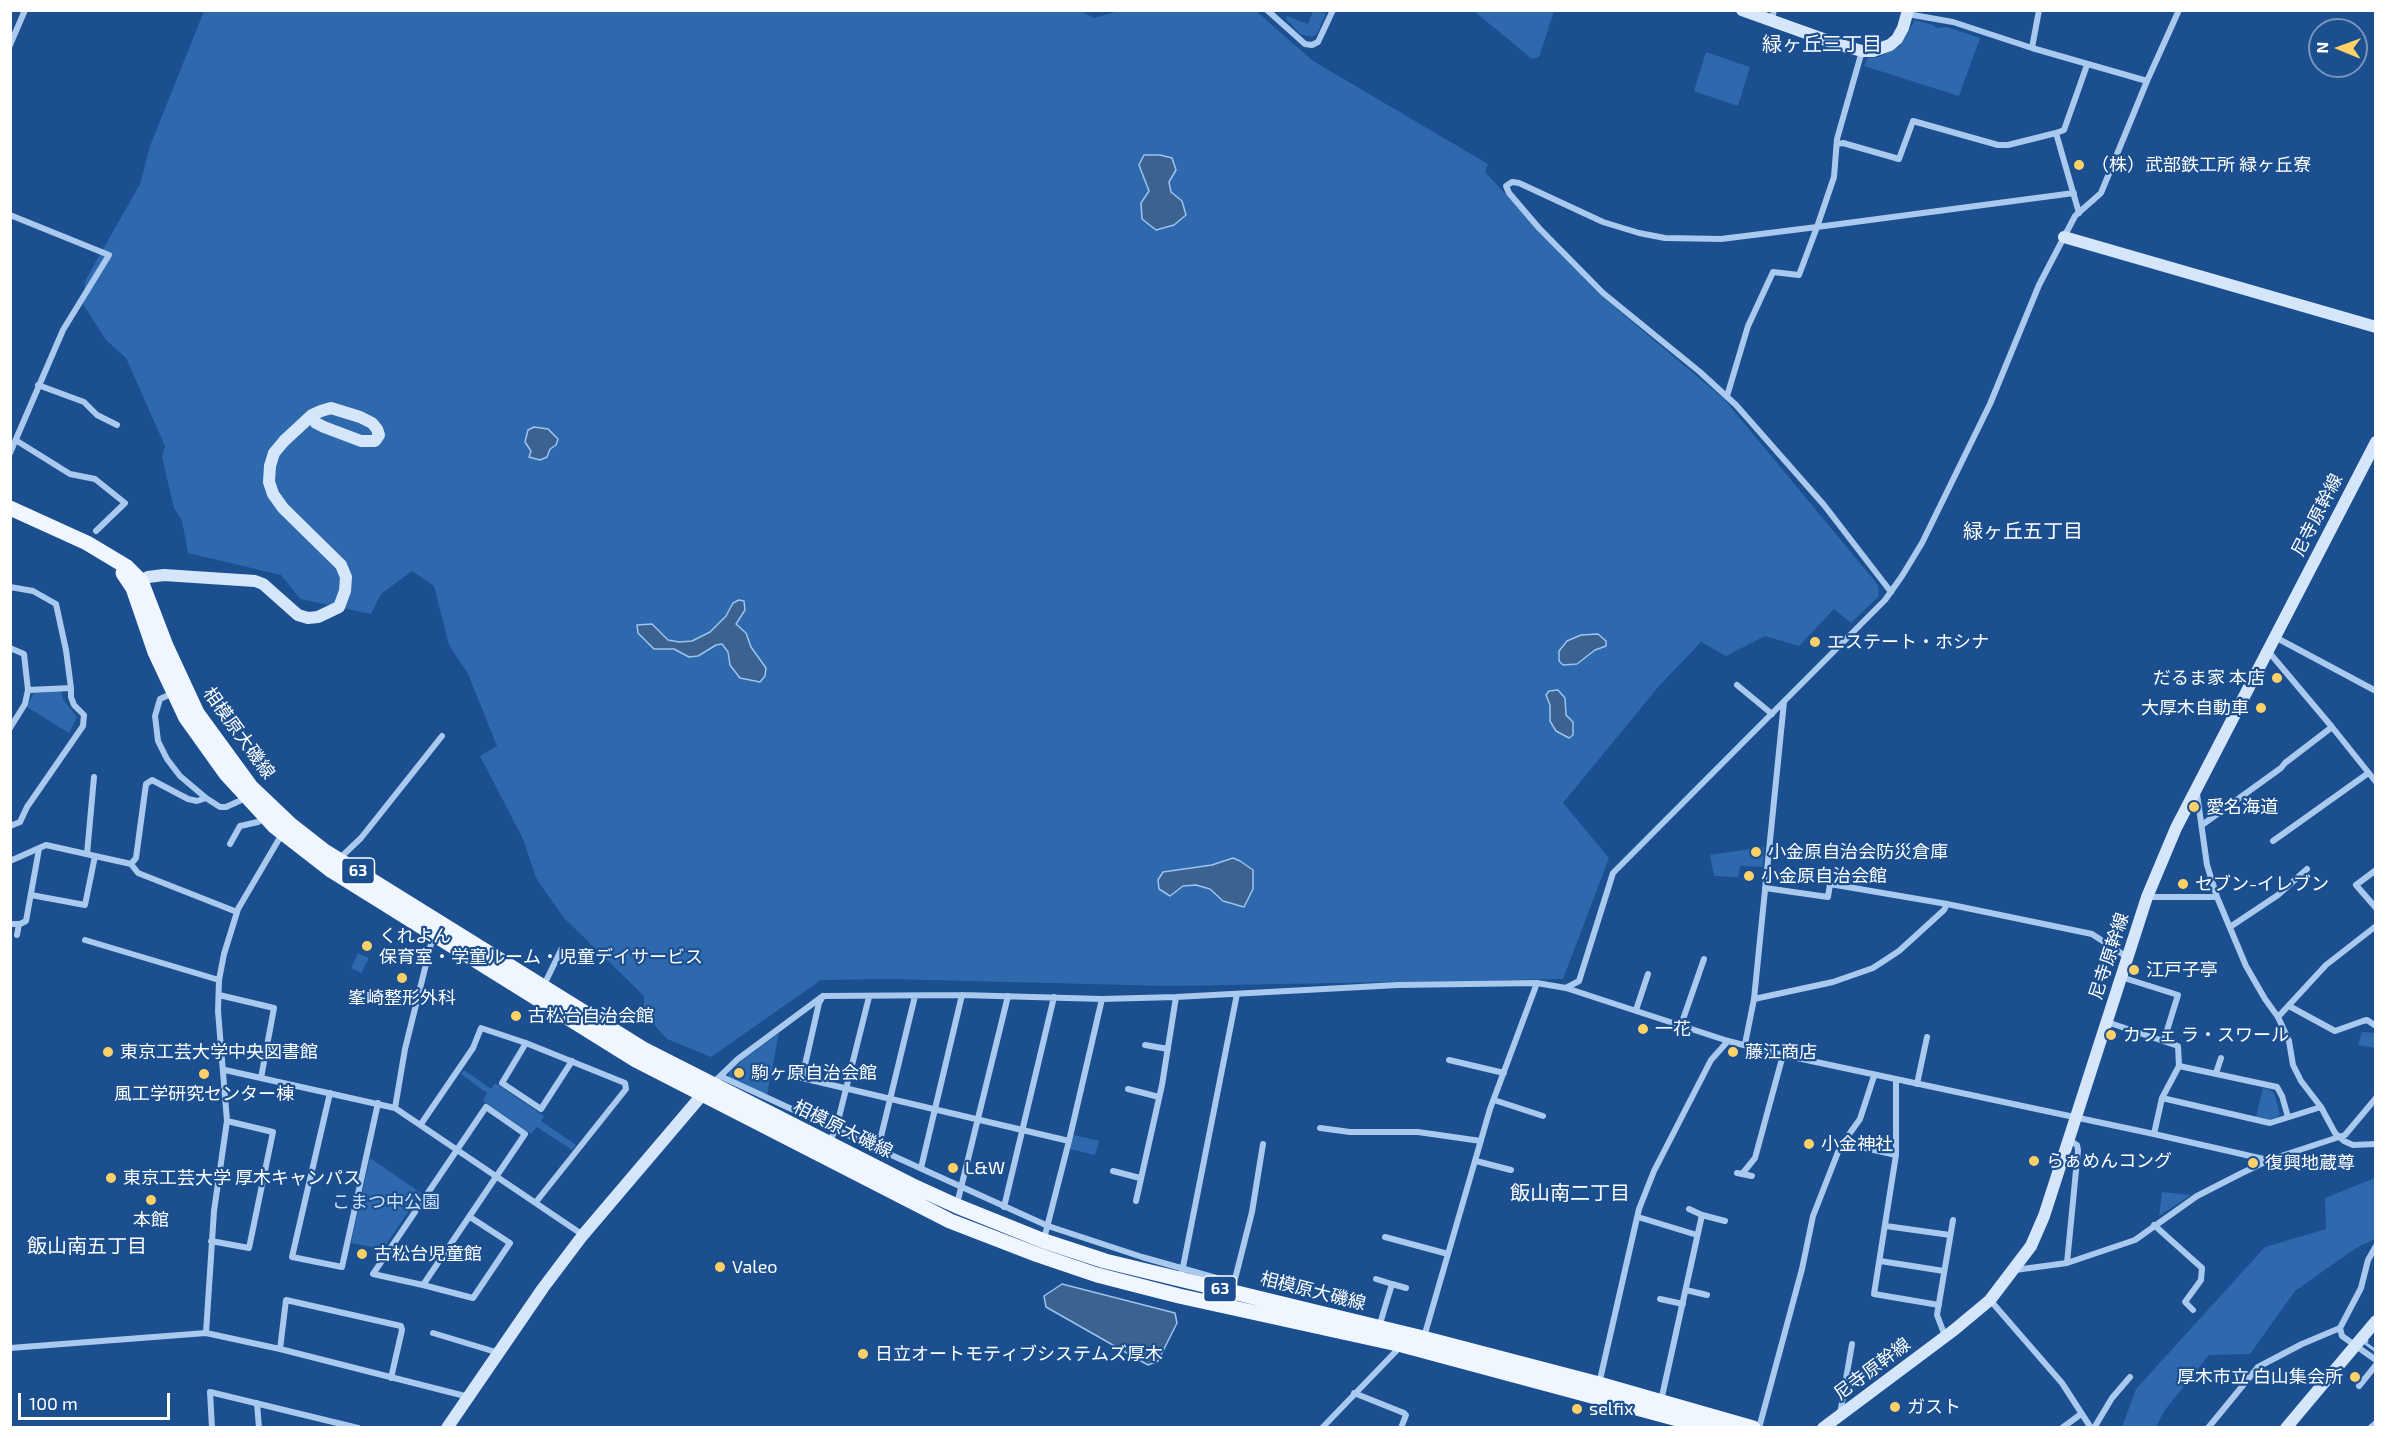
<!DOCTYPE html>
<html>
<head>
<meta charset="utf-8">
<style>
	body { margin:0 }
	#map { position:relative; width:2386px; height:1438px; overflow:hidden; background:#1b4f8f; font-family:"Exo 2",sans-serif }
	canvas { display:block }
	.frame { position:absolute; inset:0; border:12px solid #fff; pointer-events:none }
	.north { position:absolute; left:2308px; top:18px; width:60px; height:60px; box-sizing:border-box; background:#1b4f8f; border:2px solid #7695bc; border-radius:50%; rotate:271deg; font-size:16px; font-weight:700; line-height:24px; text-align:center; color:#fff }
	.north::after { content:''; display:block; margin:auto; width:21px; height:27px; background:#ffd166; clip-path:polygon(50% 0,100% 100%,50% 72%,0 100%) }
	.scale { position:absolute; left:18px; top:1393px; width:152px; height:27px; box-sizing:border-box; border:3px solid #fff; border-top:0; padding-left:8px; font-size:18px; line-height:21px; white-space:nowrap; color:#fff; -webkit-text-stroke:4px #1b4f8f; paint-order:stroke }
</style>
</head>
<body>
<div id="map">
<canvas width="2386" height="1438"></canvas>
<div class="frame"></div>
<div class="north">N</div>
<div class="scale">100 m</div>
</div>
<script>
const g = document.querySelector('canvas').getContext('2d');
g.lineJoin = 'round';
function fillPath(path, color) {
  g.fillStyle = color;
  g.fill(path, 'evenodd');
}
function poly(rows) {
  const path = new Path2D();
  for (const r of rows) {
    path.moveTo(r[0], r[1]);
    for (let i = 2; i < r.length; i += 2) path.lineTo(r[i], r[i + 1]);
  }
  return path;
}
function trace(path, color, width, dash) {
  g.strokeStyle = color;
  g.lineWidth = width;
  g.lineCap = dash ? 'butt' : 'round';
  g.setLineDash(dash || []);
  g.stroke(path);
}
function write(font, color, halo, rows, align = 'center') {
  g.font = font + ' "Exo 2","Noto Sans JP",sans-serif';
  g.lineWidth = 4.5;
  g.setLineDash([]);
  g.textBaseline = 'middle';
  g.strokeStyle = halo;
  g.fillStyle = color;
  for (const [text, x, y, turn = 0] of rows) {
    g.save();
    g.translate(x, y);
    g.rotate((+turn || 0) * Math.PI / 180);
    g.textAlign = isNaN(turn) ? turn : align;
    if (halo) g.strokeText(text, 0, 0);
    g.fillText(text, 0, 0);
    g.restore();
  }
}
const green = poly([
	[993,10,1079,10,1094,18,1122,10,1256,11,1313,61,1488,164,1485,172,1599,294,1724,399,1878,585,1879,596,1851,623,1834,609,1799,646,1765,636,1726,656,1701,642,1659,686,1563,803,1609,858,1563,979,1168,986,890,979,821,980,711,1057,667,1039,644,1014,644,996,564,918,536,878,523,839,480,756,497,746,468,674,449,645,434,586,412,571,381,594,371,614,300,599,281,575,188,553,182,521,174,508,162,457,165,446,126,358,106,340,83,304,85,281,140,184,150,146,204,11],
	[1313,11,1326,13,1317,34,1312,37,1300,34,1286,19,1287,16,1308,24],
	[1474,11,1554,11,1539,57,1532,59],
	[1915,20,1933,25,1936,28,1947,27,1980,38,1959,96,1864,66,1868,58,1879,57,1900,46],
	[1706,52,1750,67,1738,106,1694,91],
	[61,690,63,699,77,717,69,733,27,707,34,692],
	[1764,847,1763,867,1740,866,1738,877,1714,876,1710,855],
	[358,953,369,958,361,973,351,968],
	[2362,1032,2375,1033,2375,1048,2358,1045],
	[779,1033,767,1095,728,1078,729,1073,744,1059],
	[464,1070,491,1089,495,1083,544,1116,541,1121,576,1145,572,1150,537,1127,531,1134,483,1101,487,1093,461,1074],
	[2263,1088,2270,1090,2274,1093,2280,1114,2278,1117,2270,1120,2256,1117],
	[1074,1135,1099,1141,1095,1155,1070,1149],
	[370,1158,421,1193,383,1249,351,1243],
	[2375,1178,2375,1239,2356,1248,2295,1291,2250,1354,2209,1355,2165,1410,2156,1427,2122,1427,2136,1389,2265,1247,2326,1229,2325,1198],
	[2162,1192,2191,1195,2159,1216]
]);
const water = poly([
	[1144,155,1160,155,1172,158,1176,170,1169,182,1171,192,1182,201,1186,215,1174,225,1156,230,1142,219,1141,203,1149,191,1139,165,1144,155],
	[534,427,548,429,558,439,556,445,550,449,547,457,540,460,529,457,531,451,525,442,528,430,534,427],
	[739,600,744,601,745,610,736,624,746,633,751,647,766,668,765,676,760,682,740,678,730,665,728,652,722,644,716,645,698,656,689,657,674,649,654,649,638,633,637,625,652,624,668,640,679,642,692,641,710,632,726,616,733,603,739,600],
	[1598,634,1606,641,1606,646,1595,650,1577,664,1563,665,1559,661,1559,651,1567,641,1581,635,1598,634],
	[1558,690,1565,698,1566,715,1573,722,1573,735,1569,738,1556,731,1550,721,1550,705,1546,695,1549,691,1558,690],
	[1233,858,1240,861,1253,870,1253,889,1244,907,1223,901,1210,889,1196,885,1183,886,1170,896,1159,889,1158,880,1163,872,1212,865,1233,858],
	[1062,1284,1175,1313,1177,1323,1158,1361,1148,1365,1046,1307,1044,1296,1062,1284]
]);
const stream = poly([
	[2367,1341,2365,1343,2376,1351]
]);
const street = poly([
	[1267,10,1305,44,1312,45,1318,42,1333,10],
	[1907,14,1953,22,2032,48,2147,81],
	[1772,20,1774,10],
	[10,45,25,10],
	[2032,48,2039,10],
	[1862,51,1837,139,1834,177,1817,227,1721,239,1665,238,1639,233,1603,222,1519,183,1512,182,1506,186,1509,193,1539,228,1603,293,1700,372,1736,405,1824,505,1891,592],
	[2056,133,2079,213],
	[1837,144,1843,143,1899,159,1913,121,1998,145,2008,145,2056,133,2064,130,2087,65],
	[10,215,109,255,63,330,10,453],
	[38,385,84,402,97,415,117,425],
	[1727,396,1748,326,1773,272,1799,275,1817,227,2074,193],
	[17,441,70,474,95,479,125,503,96,531],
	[10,587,33,591,56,604,66,650,71,688,28,690],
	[2275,637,2376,691],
	[10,648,24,654,28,690,25,704,10,728],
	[2268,651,2332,727,2376,782],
	[1737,685,1772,714],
	[173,693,160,699,155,716,158,741,167,759,180,776,206,798,220,807,226,807,246,798],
	[2197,794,2207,865,2217,897,2246,966,2265,999,2278,1017,2289,1041,2293,1065,2301,1081,2321,1107,2335,1133,2344,1141,2353,1145,2376,1144],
	[2202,825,2281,768,2285,763,2332,727],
	[10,826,20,822,27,807,83,726,84,715,74,705,71,697,71,688],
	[2273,841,2367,774],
	[230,844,240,826,258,822,265,817],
	[87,854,94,777],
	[339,859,361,838,442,736],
	[10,861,46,845,131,864,136,858,146,784,152,780,188,799,197,801,206,798],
	[131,864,138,873,237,912],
	[2376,870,2356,885,2376,908],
	[1765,888,1828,897,1830,884,1947,904,2092,934,2127,957],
	[31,895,85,905,95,856],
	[2148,897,2217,897],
	[10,924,20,924,26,921,39,849],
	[2230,927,2278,895,2307,869],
	[17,935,19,924],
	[85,940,219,980],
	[2121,977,2178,995,2164,1040],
	[544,985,561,950],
	[1566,988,1579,981,1613,873,1885,600,1902,576,1922,543,1990,404,2039,285,2075,216,2101,193,2147,81,2179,10],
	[219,995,274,1008,261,1078],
	[823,996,819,1003,802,1078,1069,1141,1102,999],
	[915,996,878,1149,1048,1226,1142,1257,1234,1283],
	[1754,999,1833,982,1873,968,1899,951,1944,910,1947,904],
	[2289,1006,2335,1031,2363,1021,2367,1020,2376,1026],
	[1636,1010,1648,974],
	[2278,1017,2326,965,2376,926],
	[1681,1025,1704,959],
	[526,1043,502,1083,541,1109,572,1061],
	[1745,1044,1754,999,1784,702],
	[1145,1045,1168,1049],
	[1449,1060,1504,1073],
	[2179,1066,2277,1087,2282,1096,2288,1117],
	[225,1070,395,1108,583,1235],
	[2216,1073,2221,1058],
	[720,1076,878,1149],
	[791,1076,802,1078],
	[712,1084,738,1059,823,996,962,995,1102,999,1176,997,1398,985,1537,983,1566,988,1728,1041,1783,1055,2154,1134,2162,1098,2179,1066,2178,1046,2107,1022],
	[1917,1084,1927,1037],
	[1128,1089,1159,1097],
	[330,1093,292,1257,342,1267,378,1103],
	[2162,1098,2270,1123,2321,1107],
	[1494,1100,1543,1116],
	[395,1108,405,1049,433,936],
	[421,1124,473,1048,481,1028,526,1043,625,1083,626,1089,536,1202],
	[1320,1128,1350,1132,1418,1132,1481,1141],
	[2154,1134,2268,1160],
	[829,1142,836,1129,869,997],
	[1843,1143,1896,1155,1874,1294,1939,1305],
	[1896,1155,1896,1080],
	[1476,1161,1511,1170],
	[921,1168,962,995],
	[1113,1171,1140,1178],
	[1737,1173,1752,1176],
	[1742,1174,1755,1158,1783,1055],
	[1136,1201,1162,1085,1176,997],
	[957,1204,1008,996],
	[1004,1207,1054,997],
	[1689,1209,1702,1215],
	[1638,1217,1697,1235],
	[2154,1225,2202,1268,2201,1280,2185,1302,2193,1310],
	[1886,1226,1950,1235],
	[1385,1237,1448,1254],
	[1044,1239,1069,1141],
	[211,1241,249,1248,273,1132,227,1121],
	[2376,1246,2368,1260,2361,1288,2340,1328,2342,1336,2376,1360],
	[1880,1261,1944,1271],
	[2067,1263,2078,1150,2077,1145,2069,1140],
	[2015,1270,2067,1263,2135,1240,2197,1196,2240,1174,2269,1160,2345,1135,2376,1098],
	[1182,1272,1237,994],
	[1376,1279,1392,1284,1379,1327],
	[1392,1284,1406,1288],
	[423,1285,373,1274,486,1107,525,1134,423,1285,473,1298,510,1243,470,1217],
	[1233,1287,1252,1212,1263,1144],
	[1686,1290,1707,1295],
	[1660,1299,1683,1304],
	[1990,1300,2062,1383,2091,1428],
	[206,1333,214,1211,227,1121,218,1011,219,980,224,954,238,909,282,834],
	[433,1333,499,1353],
	[1945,1336,1937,1315,1953,1220],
	[1424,1337,1490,1109,1537,983],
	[10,1348,206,1333,280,1349,469,1397],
	[280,1349,286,1300,401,1326,402,1330,391,1378],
	[1599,1384,1639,1209,1654,1171,1711,1060,1728,1041],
	[2359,1386,2376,1365],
	[1354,1393,1404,1413,1406,1415,1401,1428],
	[1661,1401,1702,1215,1725,1221],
	[257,1403,259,1428],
	[1840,1414,1852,1344],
	[212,1428,210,1392,358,1428],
	[1322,1428,1401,1346],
	[1759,1428,1802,1269,1813,1216,1840,1147,1860,1119,1874,1076],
	[2062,1428,2081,1414],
	[2094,1428,2112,1398,2130,1377],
	[2208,1428,2258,1367,2302,1344,2340,1328],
	[2370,1428,2376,1423]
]);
const secondary = poly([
	[1742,10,1837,44,1862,51,1873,51,1890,45,1897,39,1903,28,1908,10],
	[2064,237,2376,327],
	[141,581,148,577,164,575,255,581,263,584,298,615,308,618,318,617,339,607,345,591,346,577,341,565,283,508,273,494,269,482,270,466,274,453,284,441,312,415,321,411,331,408,360,417,372,423,377,429,379,435,375,441,361,441,324,427,316,423,312,415],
	[447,1428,543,1288,583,1235,702,1095],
	[1823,1428,1954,1330,1990,1300,2031,1246,2044,1216,2147,897,2176,828,2376,442],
	[2286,1428,2376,1321]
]);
const primary = poly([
	[10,508,87,543,127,567,141,581,166,646,197,713,251,787,291,825,323,850,645,1050,911,1185,957,1206,1044,1241,1105,1261,1423,1338,1599,1384,1753,1428],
	[123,573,133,588,155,652,186,718,226,774,274,826,332,871,634,1059,950,1221,1038,1255,1097,1275,1179,1296,1402,1345,1711,1428]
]);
const markers = [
	[2079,165,6,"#ffd166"],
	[1815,642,6,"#ffd166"],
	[2277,678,6,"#ffd166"],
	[2261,708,6,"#ffd166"],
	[2194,807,6,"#ffd166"],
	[1756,852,6,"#ffd166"],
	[1749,876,6,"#ffd166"],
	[2183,884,6,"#ffd166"],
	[367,946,6,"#ffd166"],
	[2134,970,6,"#ffd166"],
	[402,978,6,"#ffd166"],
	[516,1016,6,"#ffd166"],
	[1643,1029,6,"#ffd166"],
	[2111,1035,6,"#ffd166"],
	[108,1052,6,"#ffd166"],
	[1733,1052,6,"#ffd166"],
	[739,1073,6,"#ffd166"],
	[204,1074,6,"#ffd166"],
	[1809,1144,6,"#ffd166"],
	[2034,1161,6,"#ffd166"],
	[2253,1163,6,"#ffd166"],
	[953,1168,6,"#ffd166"],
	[111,1178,6,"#ffd166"],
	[151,1200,6,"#ffd166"],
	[362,1254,6,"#ffd166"],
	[720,1267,6,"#ffd166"],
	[863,1354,6,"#ffd166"],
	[2355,1377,6,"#ffd166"],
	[1895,1407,6,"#ffd166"],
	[1577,1409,6,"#ffd166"]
];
const shields = [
	[358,871,33],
	[1220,1289,33]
];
const shieldNames = [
	["63",358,871],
	["63",1220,1289]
];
const poiNames = [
	["（株）武部鉄工所 緑ヶ丘寮",2091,165],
	["エステート・ホシナ",1827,642],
	["だるま家 本店",2265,678,"right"],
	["大厚木自動車",2249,708,"right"],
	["愛名海道",2206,807],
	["小金原自治会防災倉庫",1768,852],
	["小金原自治会館",1761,876],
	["セブン-イレブン",2195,884],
	["くれよん",379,936],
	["保育室・学童ルーム・児童デイサービス",379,957],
	["江戸子亭",2146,970],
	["峯崎整形外科",402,998,"center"],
	["古松台自治会館",528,1016],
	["一花",1655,1029],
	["カフェ ラ・スワール",2123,1035],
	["東京工芸大学中央図書館",120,1052],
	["藤江商店",1745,1052],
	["駒ヶ原自治会館",751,1073],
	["風工学研究センター棟",204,1094,"center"],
	["小金神社",1821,1144],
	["らぁめんコング",2046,1161],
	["復興地蔵尊",2265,1163],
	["L&W",965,1168],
	["東京工芸大学 厚木キャンパス",123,1178],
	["本館",151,1220,"center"],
	["古松台児童館",374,1254],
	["Valeo",732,1267],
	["日立オートモティブシステムズ厚木",875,1354],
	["厚木市立 白山集会所",2343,1377,"right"],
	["ガスト",1907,1407],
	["selfix",1589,1409]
];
const streetNames = [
	["尼寺原幹線",2317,515,-63],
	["相模原大磯線",239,733,54],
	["尼寺原幹線",2109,956,-72],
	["相模原大磯線",843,1129,26],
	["相模原大磯線",1313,1291,14],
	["尼寺原幹線",1872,1369,-37]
];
const parkNames = [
	["こまつ中公園",386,1202]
];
const neighbourhoodNames = [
	["緑ヶ丘三丁目",1822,44],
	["緑ヶ丘五丁目",2023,531],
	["飯山南二丁目",1570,1193],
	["飯山南五丁目",87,1246]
];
fillPath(green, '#2e69ad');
fillPath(water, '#3c6290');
trace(water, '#9cc4f0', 1.5);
trace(stream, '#9cc4f0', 3);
trace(street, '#a9c9ee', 6);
trace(secondary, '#d6e6fa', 12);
trace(primary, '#f0f6ff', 15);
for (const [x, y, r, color] of markers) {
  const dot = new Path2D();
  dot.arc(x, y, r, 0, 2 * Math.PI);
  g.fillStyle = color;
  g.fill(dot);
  trace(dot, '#1b4f8f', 2);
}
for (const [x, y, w] of shields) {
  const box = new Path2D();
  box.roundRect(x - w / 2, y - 13, w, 26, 4.5);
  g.fillStyle = '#1b4f8f';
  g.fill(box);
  trace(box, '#fff', 1.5);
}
write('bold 16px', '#fff', null, shieldNames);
write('18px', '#fff', '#1b4f8f', poiNames, 'left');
write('18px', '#fff', '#1b4f8f', streetNames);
write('18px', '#cfe3fa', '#1b4f8f', parkNames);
write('20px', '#fff', '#1b4f8f', neighbourhoodNames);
</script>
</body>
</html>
